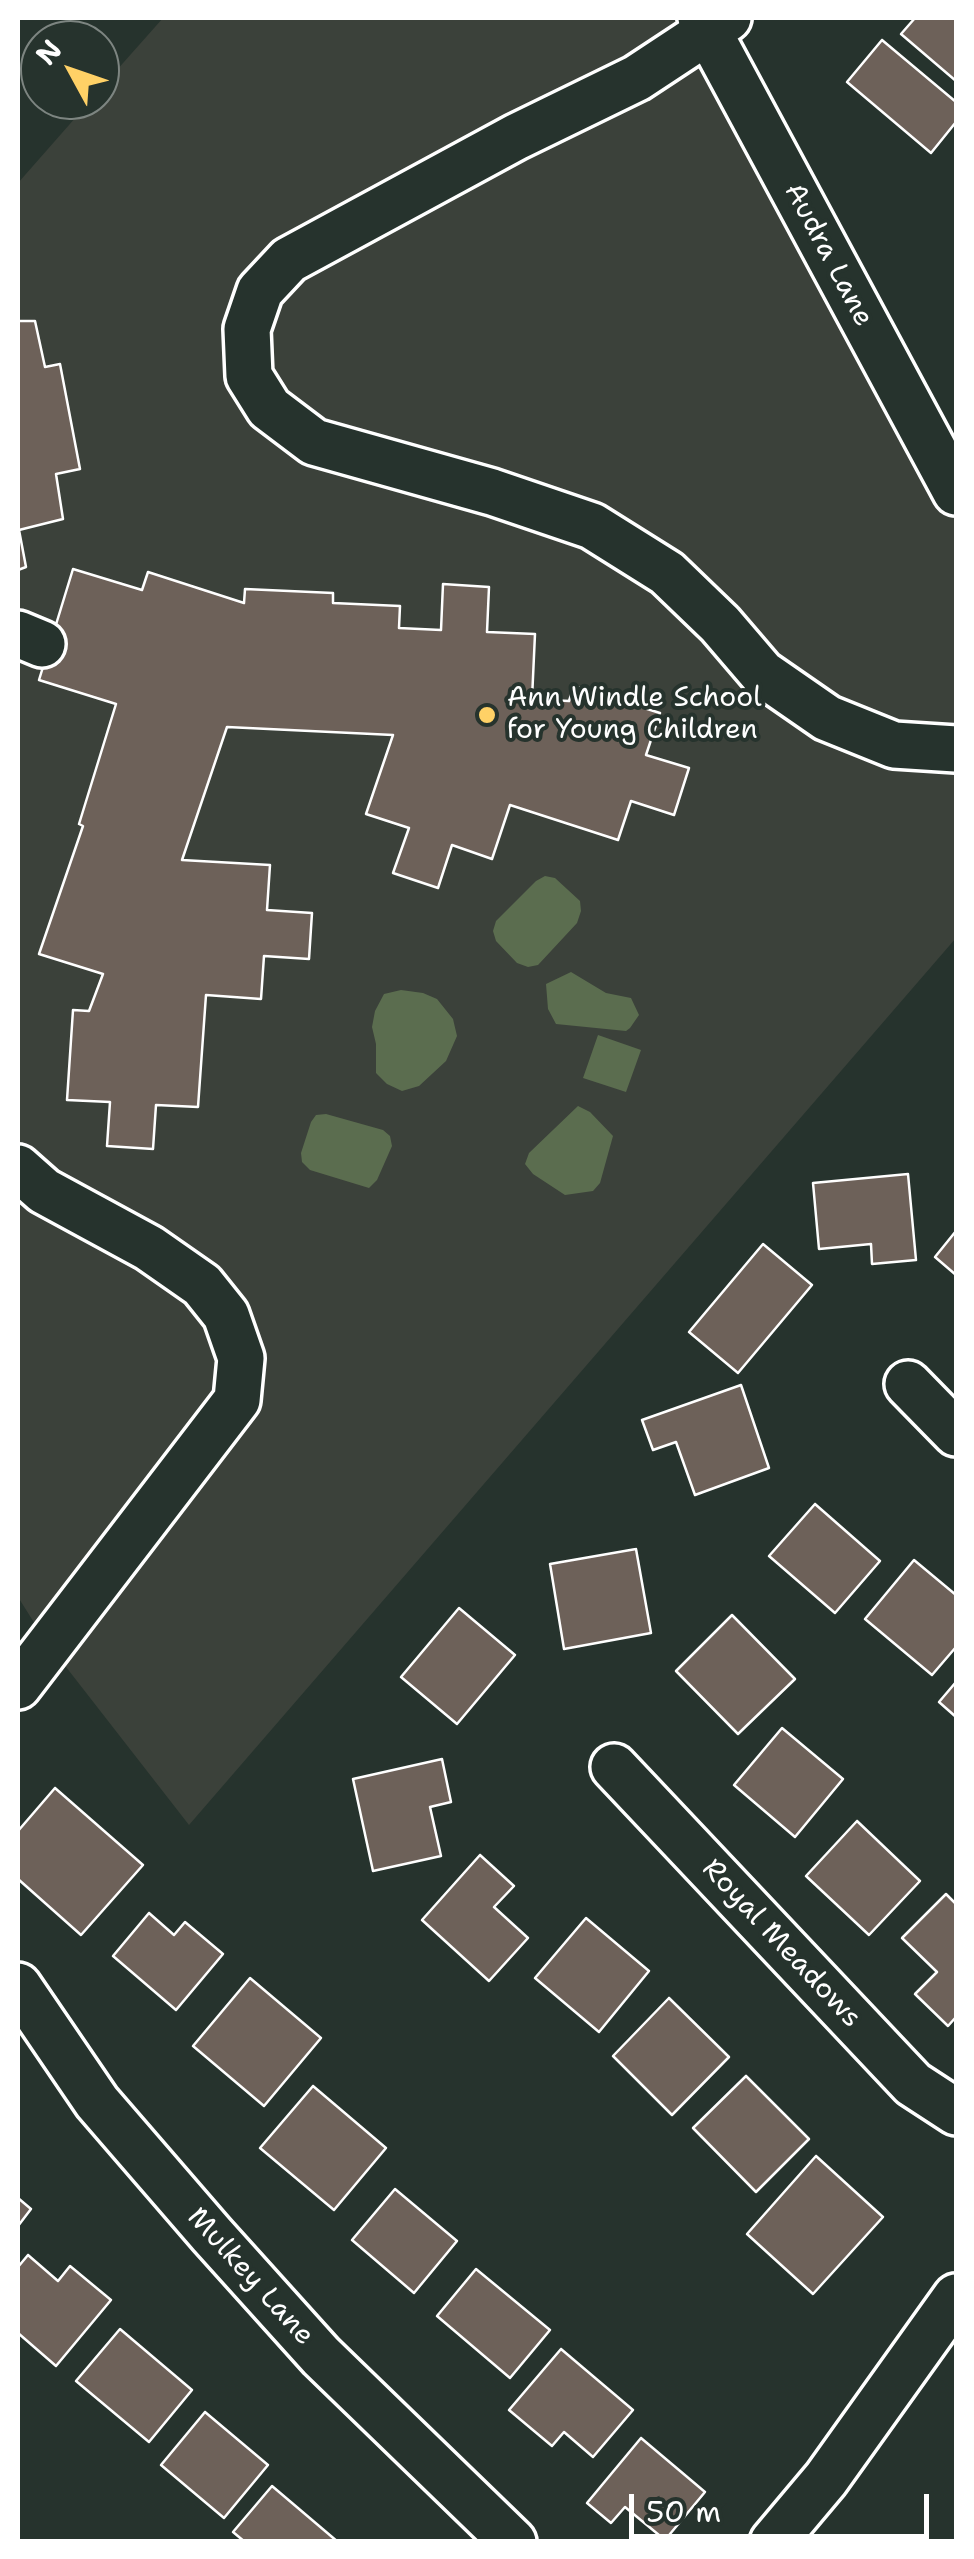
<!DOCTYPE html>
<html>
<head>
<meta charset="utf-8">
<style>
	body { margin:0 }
	#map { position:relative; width:974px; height:2559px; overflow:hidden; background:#26332d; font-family:"Shantell Sans",sans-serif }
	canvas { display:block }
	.frame { position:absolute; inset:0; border:20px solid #fff; pointer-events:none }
	.north { position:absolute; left:20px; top:20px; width:100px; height:100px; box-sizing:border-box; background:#26332d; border:2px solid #7d8581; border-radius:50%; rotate:310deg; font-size:28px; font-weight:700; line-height:40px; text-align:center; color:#fff }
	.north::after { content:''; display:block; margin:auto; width:35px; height:45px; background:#ffd166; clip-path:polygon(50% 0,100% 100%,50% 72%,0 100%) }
	.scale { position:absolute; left:629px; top:2494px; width:300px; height:45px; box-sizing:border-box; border:5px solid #fff; border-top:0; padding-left:12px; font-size:30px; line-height:35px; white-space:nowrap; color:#fff; -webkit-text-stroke:8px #26332d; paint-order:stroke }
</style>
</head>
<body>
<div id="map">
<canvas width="974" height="2559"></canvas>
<div class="frame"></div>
<div class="north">N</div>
<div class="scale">50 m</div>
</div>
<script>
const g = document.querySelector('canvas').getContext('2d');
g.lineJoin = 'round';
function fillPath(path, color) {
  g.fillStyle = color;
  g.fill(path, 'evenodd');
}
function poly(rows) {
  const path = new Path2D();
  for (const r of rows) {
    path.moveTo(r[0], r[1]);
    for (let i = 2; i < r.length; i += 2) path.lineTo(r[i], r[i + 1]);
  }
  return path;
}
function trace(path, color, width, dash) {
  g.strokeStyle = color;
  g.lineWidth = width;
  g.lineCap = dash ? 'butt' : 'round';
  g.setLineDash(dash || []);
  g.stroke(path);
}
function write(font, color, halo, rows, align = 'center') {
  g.font = font + ' "Shantell Sans",sans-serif';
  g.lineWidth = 8;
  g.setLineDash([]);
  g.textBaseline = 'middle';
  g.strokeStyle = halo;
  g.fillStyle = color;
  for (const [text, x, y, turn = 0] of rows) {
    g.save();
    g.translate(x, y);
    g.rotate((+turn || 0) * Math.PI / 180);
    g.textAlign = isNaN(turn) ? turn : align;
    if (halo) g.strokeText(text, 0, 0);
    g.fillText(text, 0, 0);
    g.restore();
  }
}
const built = poly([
	[163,18,701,18,956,492,956,938,189,1825,45,1640,18,1597,18,183,91,100,100,100,100,89]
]);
const green = poly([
	[545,876,555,878,580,901,581,911,577,923,538,965,528,967,517,963,496,941,493,931,496,921,536,881],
	[571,972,606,993,631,998,639,1015,630,1028,626,1031,556,1024,548,1009,546,984],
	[401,990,423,993,437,999,453,1019,457,1036,446,1061,419,1086,402,1091,387,1084,376,1073,376,1044,372,1027,375,1011,384,994],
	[598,1035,641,1050,626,1092,583,1078],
	[578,1106,590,1112,613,1136,600,1183,593,1191,565,1195,533,1174,525,1164,529,1153],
	[326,1114,383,1130,390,1136,392,1146,377,1180,369,1188,310,1170,302,1162,301,1153,311,1122,316,1115]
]);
const building = poly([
	[915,18,956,18,956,81,901,34,915,18],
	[882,40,956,102,956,122,931,153,847,82,882,40],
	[18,321,35,321,45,367,60,364,80,469,56,474,63,519,19,530,26,567,18,570,18,321],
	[73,569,142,590,148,572,244,603,245,589,333,593,333,603,400,606,399,628,441,630,443,584,489,587,487,632,535,634,532,699,569,701,574,686,660,713,646,755,689,768,674,815,631,801,618,840,510,805,492,859,452,845,438,888,393,873,409,828,366,814,393,735,227,727,182,860,270,865,267,910,312,913,309,959,264,956,261,999,206,995,198,1107,156,1105,153,1149,107,1146,110,1102,67,1100,73,1010,89,1011,103,974,39,954,83,826,79,824,116,704,39,680,73,569],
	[908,1174,916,1260,872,1264,871,1244,819,1249,813,1183,908,1174],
	[956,1231,956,1275,935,1257,956,1231],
	[763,1244,812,1285,738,1373,689,1332,763,1244],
	[741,1385,769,1468,695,1495,676,1442,653,1450,642,1420,741,1385],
	[815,1504,880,1561,835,1613,769,1556,815,1504],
	[636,1549,651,1633,564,1649,550,1564,636,1549],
	[914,1560,956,1595,956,1647,932,1675,865,1619,914,1560],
	[459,1608,515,1655,457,1724,401,1677,459,1608],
	[732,1615,795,1679,738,1734,676,1671,732,1615],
	[956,1682,956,1717,939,1702,956,1682],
	[782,1728,843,1779,795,1837,734,1785,782,1728],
	[442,1759,451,1802,430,1807,441,1856,373,1871,353,1779,442,1759],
	[55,1788,143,1865,81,1935,18,1879,18,1831,55,1788],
	[857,1821,920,1881,869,1935,806,1876,857,1821],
	[480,1855,514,1886,494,1907,528,1938,489,1981,422,1920,480,1855],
	[946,1894,956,1904,956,2017,948,2026,915,1994,937,1972,902,1938,946,1894],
	[149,1913,174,1935,185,1922,223,1954,176,2010,113,1956,149,1913],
	[586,1918,649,1971,599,2032,535,1978,586,1918],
	[250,1978,321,2038,264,2106,193,2046,250,1978],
	[669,1998,729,2057,672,2115,613,2056,669,1998],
	[746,2076,809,2139,756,2192,693,2128,746,2076],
	[313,2086,386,2148,334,2210,260,2148,313,2086],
	[816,2156,883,2217,813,2294,747,2234,816,2156],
	[395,2189,457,2241,414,2293,352,2240,395,2189],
	[18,2198,31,2209,18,2226,18,2198],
	[28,2255,58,2281,70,2266,111,2300,56,2366,18,2333,18,2267,28,2255],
	[476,2269,550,2330,510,2378,437,2316,476,2269],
	[120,2329,192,2390,149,2442,76,2381,120,2329],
	[561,2349,633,2410,593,2457,564,2432,552,2446,509,2410,561,2349],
	[205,2412,268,2465,224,2518,161,2465,205,2412],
	[641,2438,705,2492,665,2540,625,2507,611,2523,587,2503,641,2438],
	[272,2486,338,2542,245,2542,233,2532,272,2486]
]);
const minor = poly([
	[701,18,956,492],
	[728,18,637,78,516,137,289,260,260,291,247,329,249,376,269,408,314,442,492,492,592,526,667,573,720,624,762,673,827,718,894,745,956,749],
	[18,634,42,644],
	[18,1168,44,1191,149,1248,202,1285,226,1315,241,1358,237,1400,18,1686],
	[908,1384,956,1433],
	[614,1767,913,2084,956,2112],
	[18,1986,97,2102,212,2235,321,2356,513,2542],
	[773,2542,826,2479,956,2297]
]);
const markers = [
	[487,715,10,"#ffd166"]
];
const streetNames = [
	["Audra Lane",828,255,62],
	["Royal Meadows",781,1944,47],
	["Mulkey Lane",250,2277,48]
];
const poiNames = [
	["Ann Windle School",507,699],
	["for Young Children",507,731]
];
fillPath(built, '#3b413a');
fillPath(green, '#5b6d4f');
fillPath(building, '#6d6159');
trace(building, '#fff', 2.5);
trace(minor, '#fff', 52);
trace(minor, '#26332d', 45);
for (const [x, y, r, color] of markers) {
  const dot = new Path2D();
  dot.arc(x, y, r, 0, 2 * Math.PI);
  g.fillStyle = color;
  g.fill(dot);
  trace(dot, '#26332d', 4);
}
write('28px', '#fff', '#26332d', streetNames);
write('28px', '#fff', '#26332d', poiNames, 'left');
</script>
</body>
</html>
